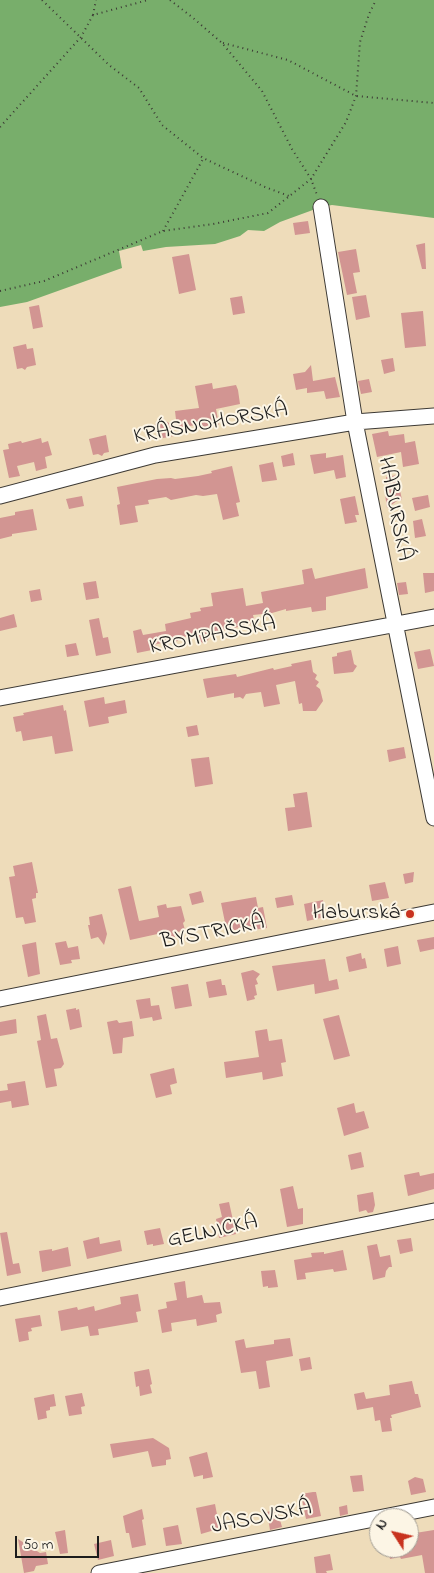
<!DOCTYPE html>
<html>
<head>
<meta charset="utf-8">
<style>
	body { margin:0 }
	#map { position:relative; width:434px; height:1573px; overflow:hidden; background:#eedcba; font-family:"Indie Flower",sans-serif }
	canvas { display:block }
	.north { position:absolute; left:369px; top:1508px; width:50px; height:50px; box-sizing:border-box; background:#fcf5e5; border:1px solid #a29e95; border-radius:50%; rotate:305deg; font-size:14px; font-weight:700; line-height:20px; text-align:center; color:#1c1c1c }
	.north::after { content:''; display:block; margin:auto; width:18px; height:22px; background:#c8321e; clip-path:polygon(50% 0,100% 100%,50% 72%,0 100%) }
	.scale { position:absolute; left:15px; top:1536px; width:84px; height:22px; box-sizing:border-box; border:2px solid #1c1c1c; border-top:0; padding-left:6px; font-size:15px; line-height:18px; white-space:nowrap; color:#1c1c1c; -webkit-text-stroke:4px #fcf5e5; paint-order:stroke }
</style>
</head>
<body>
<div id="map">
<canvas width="434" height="1573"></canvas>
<div class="north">N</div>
<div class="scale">50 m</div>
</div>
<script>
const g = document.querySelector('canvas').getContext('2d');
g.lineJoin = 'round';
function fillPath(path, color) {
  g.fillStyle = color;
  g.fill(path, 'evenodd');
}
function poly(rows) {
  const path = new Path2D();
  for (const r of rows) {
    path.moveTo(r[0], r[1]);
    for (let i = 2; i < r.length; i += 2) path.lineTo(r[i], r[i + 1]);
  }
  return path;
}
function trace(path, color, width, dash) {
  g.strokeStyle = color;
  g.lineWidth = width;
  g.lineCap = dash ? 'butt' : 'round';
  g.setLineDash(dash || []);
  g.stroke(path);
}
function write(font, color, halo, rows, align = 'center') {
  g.font = font + ' "Indie Flower",sans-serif';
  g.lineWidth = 4;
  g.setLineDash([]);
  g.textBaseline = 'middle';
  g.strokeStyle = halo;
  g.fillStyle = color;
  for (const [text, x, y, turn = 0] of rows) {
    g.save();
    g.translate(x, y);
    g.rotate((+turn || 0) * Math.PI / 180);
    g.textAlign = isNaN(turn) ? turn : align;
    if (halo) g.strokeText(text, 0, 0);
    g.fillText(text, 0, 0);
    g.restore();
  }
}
const forest = poly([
	[0,0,434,0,434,218,332,205,321,207,280,222,264,231,248,230,240,236,215,244,166,247,143,251,141,245,119,251,122,268,27,302,0,307]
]);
const building = poly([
	[308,221,310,233,295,235,293,223],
	[425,243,426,269,422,269,416,245],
	[356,249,360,272,353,273,357,293,347,295,338,252],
	[189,254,196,290,179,294,172,257],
	[366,295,370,317,356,320,352,297],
	[242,296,245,313,233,315,230,298],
	[39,305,43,327,33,329,29,307],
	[423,311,426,346,405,348,401,313],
	[26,344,27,349,33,348,36,365,27,367,25,370,22,368,17,369,13,347],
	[393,358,395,371,384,374,381,360],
	[311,365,313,381,335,377,340,397,326,399,324,391,307,393,307,388,296,390,293,374,305,372],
	[369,379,372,392,361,394,358,381],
	[212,383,213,389,236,385,238,390,240,404,216,409,219,425,203,428,202,424,177,428,175,411,199,408,195,386],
	[163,419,172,425,174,436,158,439,155,424,160,423],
	[388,431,389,436,404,434,405,443,415,441,419,464,403,467,401,452,377,457,372,434],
	[106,435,109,452,104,453,102,456,98,454,93,455,89,439],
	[41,438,42,443,48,441,52,455,45,457,47,468,36,471,34,462,17,466,20,476,9,478,3,450,9,449,8,444,21,441,22,443],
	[293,453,295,465,283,467,281,456],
	[326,453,326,458,343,455,346,477,336,479,334,470,314,474,310,455],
	[273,462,277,480,262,482,259,465],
	[232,466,240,502,236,503,239,516,223,520,217,494,203,496,196,495,171,500,166,497,148,500,149,504,135,506,138,522,120,525,117,505,120,504,117,487,157,479,171,478,175,479,198,476,212,473,211,471],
	[397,475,402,500,397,501,387,508,384,487,387,486,386,477],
	[428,495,430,507,415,511,412,498],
	[82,496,84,506,69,509,66,499],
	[355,496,359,515,355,515,357,522,345,524,340,499],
	[33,509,37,530,12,534,12,536,0,539,0,518,15,515,15,512],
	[422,519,426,536,415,538,413,521],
	[312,568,315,579,365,568,368,588,326,597,326,610,312,612,311,607,286,611,286,609,272,613,253,615,255,623,213,633,205,644,189,636,177,638,178,641,156,644,157,649,137,653,133,631,141,629,143,635,166,631,165,624,191,618,190,613,201,611,200,608,213,606,211,593,243,588,246,606,263,603,261,592,304,584,302,570],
	[423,573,434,573,434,591,425,593],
	[96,581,99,598,86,600,83,583],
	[406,582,408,594,399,595,397,583],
	[40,589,42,600,31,602,29,591],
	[14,614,17,627,0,631,0,618],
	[99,618,103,638,108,637,111,653,96,656,89,620],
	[76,643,79,655,67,657,65,645],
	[430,649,434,666,418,669,414,652],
	[351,650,354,664,357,666,353,672,334,674,332,657,337,656,337,653],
	[311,660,313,672,317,675,315,679,319,682,316,686,320,689,323,701,316,711,303,711,302,703,299,704,295,681,276,685,280,704,264,707,261,692,246,694,243,699,240,697,234,698,234,693,207,698,203,679,236,674,237,677,273,668,274,670,292,666,291,664],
	[104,697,105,704,125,700,127,713,108,717,109,723,89,727,84,701],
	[63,705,64,711,66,710,73,751,55,754,52,736,23,741,21,731,16,732,13,717,24,715,23,713],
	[197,725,199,735,188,737,186,727],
	[404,747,406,758,389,762,387,750],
	[209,757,213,784,195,787,191,759],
	[307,792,312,827,288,831,285,808,295,807,293,794],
	[32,862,38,893,36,893,36,898,32,899,36,922,25,924,23,917,16,918,9,877,15,876,13,866],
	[414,872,413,882,405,884,403,874],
	[385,882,389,898,372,901,369,885],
	[131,886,139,921,159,917,157,906,166,904,167,908,181,906,185,921,183,923,185,930,174,933,175,937,164,939,162,933,130,940,118,889],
	[201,891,204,902,192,905,189,894],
	[292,895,294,905,277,908,275,898],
	[256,897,258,908,263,907,267,928,252,930,251,926,227,932,221,903],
	[323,900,325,917,307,921,304,904],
	[102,914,107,934,104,945,98,937,91,939,88,925,90,925,89,917],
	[434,937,434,949,420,952,417,940],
	[66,941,68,948,78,946,80,959,71,960,72,963,60,965,55,943],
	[36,942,40,974,28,977,22,945],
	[398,946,401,964,387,967,384,949],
	[361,953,362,959,365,958,367,968,349,972,346,957],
	[325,959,329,981,337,979,339,989,315,994,314,984,277,991,272,966],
	[253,970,260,974,256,979,258,984,255,985,257,995,254,996,255,999,247,1001,241,973],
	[221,979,222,985,225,985,227,995,209,998,206,982],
	[188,984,192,1006,175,1009,171,987],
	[150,998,151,1006,159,1005,162,1019,153,1021,152,1017,140,1019,136,1000],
	[76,1008,76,1010,79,1009,82,1027,70,1030,66,1010],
	[46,1014,51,1039,57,1038,64,1064,61,1068,54,1069,57,1086,46,1088,37,1041,41,1040,37,1016],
	[339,1015,350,1056,334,1060,323,1019],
	[16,1019,17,1033,0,1036,0,1022],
	[117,1020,119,1023,132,1021,134,1036,123,1038,122,1053,113,1054,107,1022],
	[267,1029,269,1041,282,1039,286,1062,281,1063,283,1076,263,1080,262,1072,226,1078,224,1062,259,1057,255,1031],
	[174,1068,177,1083,170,1085,172,1094,156,1098,150,1074],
	[25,1081,29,1105,12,1108,11,1101,0,1103,0,1091,8,1090,7,1084],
	[354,1103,356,1113,364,1111,369,1128,344,1136,337,1108],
	[361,1152,364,1167,351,1170,348,1155],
	[419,1172,420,1176,434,1173,434,1189,408,1196,404,1175],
	[293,1186,298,1209,303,1208,303,1224,287,1227,280,1189],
	[373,1192,375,1205,373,1212,368,1213,366,1210,359,1212,357,1195],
	[229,1202,236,1234,219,1238,216,1219,222,1217,219,1204],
	[160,1228,164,1244,153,1246,153,1244,147,1245,144,1231],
	[7,1232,13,1264,19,1263,21,1273,7,1276,0,1233],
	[99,1237,100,1244,120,1240,122,1251,87,1259,83,1241],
	[411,1238,413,1251,400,1254,397,1240],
	[377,1244,380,1257,390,1255,392,1267,389,1267,386,1271,385,1277,373,1280,367,1246],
	[68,1247,71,1266,42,1272,39,1251,52,1249,52,1251],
	[343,1250,347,1270,334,1272,333,1269,305,1273,306,1279,297,1280,294,1260,312,1257,311,1253,324,1252,324,1254],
	[275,1270,278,1287,268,1288,268,1286,263,1287,261,1271],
	[185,1281,187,1298,202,1295,204,1303,220,1302,222,1313,216,1315,217,1322,197,1326,196,1319,171,1323,172,1331,162,1333,158,1310,167,1308,166,1302,177,1300,174,1283],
	[138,1294,141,1311,136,1312,138,1322,98,1329,99,1335,90,1336,88,1326,61,1331,58,1311,77,1307,78,1310,94,1306,95,1311,121,1304,120,1297],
	[40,1315,42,1326,31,1328,32,1331,28,1332,29,1340,19,1342,15,1319],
	[290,1338,293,1356,266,1361,270,1387,259,1389,256,1371,241,1373,235,1341,244,1339,246,1348,274,1344,274,1340],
	[310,1357,312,1369,301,1371,299,1359],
	[149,1369,152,1384,150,1385,152,1393,140,1396,139,1386,136,1387,134,1372],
	[412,1381,415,1394,418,1394,421,1407,391,1415,392,1418,390,1418,392,1431,382,1432,380,1420,375,1421,373,1407,357,1410,354,1394,364,1392,366,1399,390,1395,389,1385],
	[82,1393,85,1406,81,1407,82,1414,69,1416,65,1396],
	[54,1394,56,1406,50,1407,50,1410,46,1411,47,1418,38,1420,34,1398],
	[153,1438,169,1448,171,1459,166,1460,166,1465,152,1467,148,1451,113,1458,110,1444],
	[207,1452,213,1477,203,1479,203,1475,194,1477,189,1457],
	[362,1475,364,1491,353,1492,350,1476],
	[415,1477,423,1479,426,1492,411,1495,408,1481],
	[313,1492,316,1492,321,1516,306,1519,301,1494],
	[215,1504,219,1525,218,1529,201,1534,196,1508],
	[347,1505,348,1514,340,1516,339,1507],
	[142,1509,144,1519,142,1520,146,1545,132,1548,129,1533,126,1533,123,1516],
	[277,1509,282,1527,270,1530,267,1512],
	[178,1525,182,1544,166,1546,163,1528],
	[65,1530,68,1553,60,1554,55,1532],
	[434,1530,434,1573,425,1573,422,1555,401,1559,400,1557,390,1559,388,1548,409,1548,409,1534],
	[18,1539,40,1553,46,1552,48,1564,36,1566,34,1571,24,1573],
	[111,1540,114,1556,98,1560,94,1544],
	[330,1554,333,1570,326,1571,327,1573,316,1573,314,1557]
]);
const path = poly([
	[42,0,109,65,139,88,162,125,203,158,265,187,289,196],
	[170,0,192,17,222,43,262,91,292,149,311,179,317,195],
	[93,15,96,0],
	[223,43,288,60,356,96,434,103],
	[0,127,81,37,93,15,148,0],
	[163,231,203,159],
	[0,291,44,281,163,231,213,224,268,213,311,179,346,122,356,96,360,42,369,14,376,0]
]);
const minor = poly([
	[321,207,355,422,434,818],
	[0,496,155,455,355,422,434,416],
	[0,698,434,617],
	[0,999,434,912],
	[0,1298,434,1211],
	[99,1573,434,1507]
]);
const markers = [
	[410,914,5,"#c8321e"]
];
const streetNames = [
	["KRÁSNOHORSKÁ",211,425,-10],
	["HABURSKÁ",393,509,79],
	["KROMPAŠSKÁ",213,637,-11],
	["BYSTRICKÁ",213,934,-11],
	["GELNICKÁ",213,1233,-12],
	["JASOVSKÁ",262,1519,-11]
];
const poiNames = [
	["Haburská",400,914]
];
fillPath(forest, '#78ae6b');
fillPath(building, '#d29592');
trace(minor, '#3c3934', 17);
trace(path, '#3c3934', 2, [1, 4]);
trace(minor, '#fff', 15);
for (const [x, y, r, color] of markers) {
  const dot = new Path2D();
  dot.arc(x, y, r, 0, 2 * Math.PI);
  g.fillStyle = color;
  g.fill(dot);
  trace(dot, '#fcf5e5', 2);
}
write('22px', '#1c1c1c', '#fcf5e5', streetNames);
write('22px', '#1c1c1c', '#fcf5e5', poiNames, 'right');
</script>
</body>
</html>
